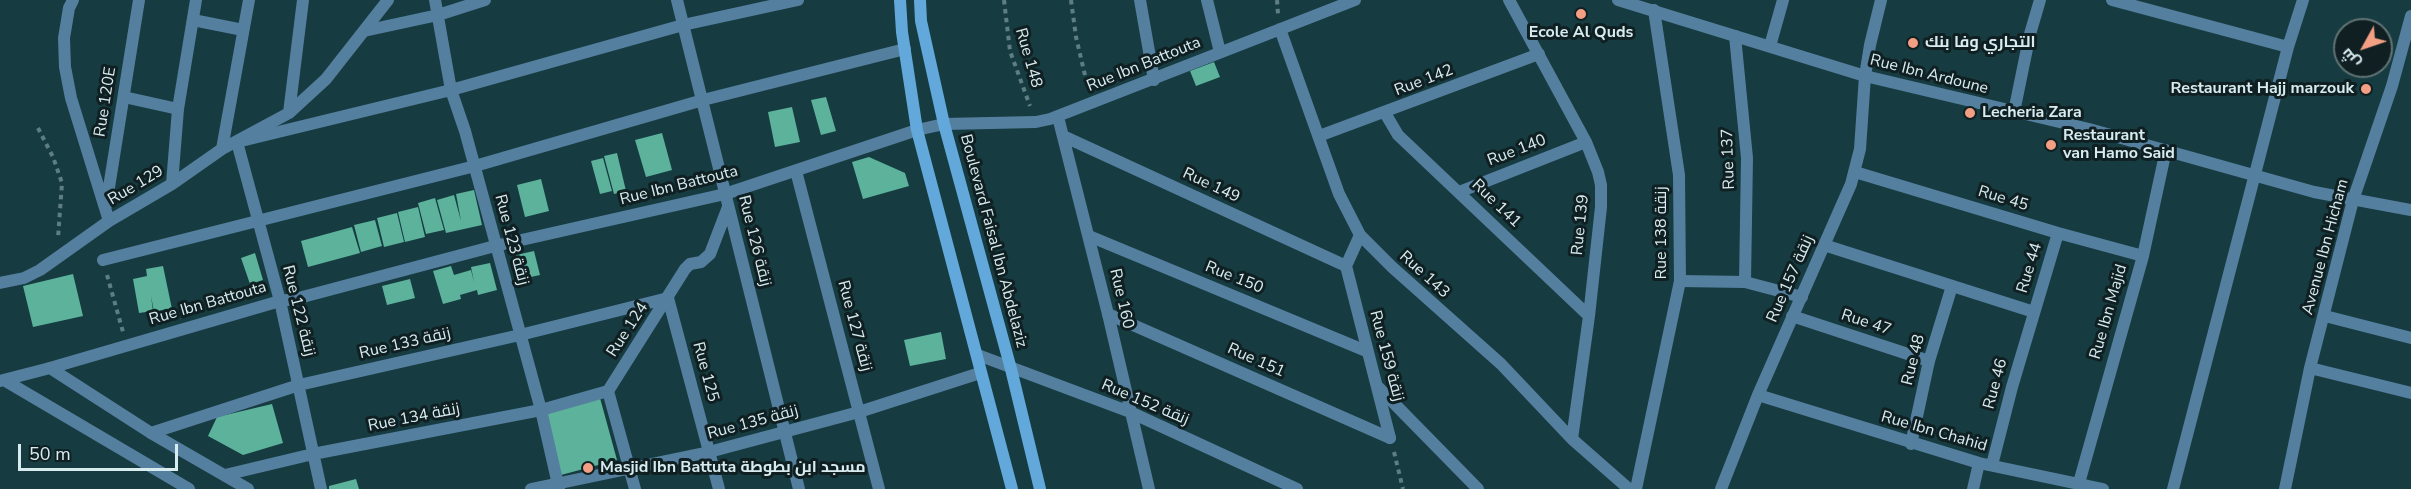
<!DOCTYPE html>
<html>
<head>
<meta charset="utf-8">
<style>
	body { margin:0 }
	#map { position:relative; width:2411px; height:489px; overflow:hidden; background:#163c41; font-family:"Nunito Sans",Cairo,sans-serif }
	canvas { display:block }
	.north { position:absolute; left:2333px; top:18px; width:60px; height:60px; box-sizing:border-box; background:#102022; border:2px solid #607274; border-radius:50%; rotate:230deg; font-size:16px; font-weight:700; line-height:24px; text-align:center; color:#d8ecf0 }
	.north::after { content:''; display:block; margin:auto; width:21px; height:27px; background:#f39f84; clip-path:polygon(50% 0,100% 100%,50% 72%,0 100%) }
	.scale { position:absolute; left:18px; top:444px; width:160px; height:27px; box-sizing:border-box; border:3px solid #d8ecf0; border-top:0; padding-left:8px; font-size:18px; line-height:21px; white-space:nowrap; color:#d8ecf0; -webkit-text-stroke:4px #102022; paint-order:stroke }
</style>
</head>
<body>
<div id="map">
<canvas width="2411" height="489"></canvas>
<div class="north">ش</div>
<div class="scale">50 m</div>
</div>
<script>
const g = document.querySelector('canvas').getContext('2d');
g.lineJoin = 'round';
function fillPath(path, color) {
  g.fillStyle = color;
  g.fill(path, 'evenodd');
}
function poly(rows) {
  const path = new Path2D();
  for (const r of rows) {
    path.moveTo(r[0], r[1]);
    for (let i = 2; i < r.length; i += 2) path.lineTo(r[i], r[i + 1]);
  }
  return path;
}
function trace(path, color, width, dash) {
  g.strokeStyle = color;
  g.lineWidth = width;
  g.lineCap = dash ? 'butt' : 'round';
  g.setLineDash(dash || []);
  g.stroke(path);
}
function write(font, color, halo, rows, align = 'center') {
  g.font = font + ' "Nunito Sans",Cairo,sans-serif';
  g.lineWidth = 6;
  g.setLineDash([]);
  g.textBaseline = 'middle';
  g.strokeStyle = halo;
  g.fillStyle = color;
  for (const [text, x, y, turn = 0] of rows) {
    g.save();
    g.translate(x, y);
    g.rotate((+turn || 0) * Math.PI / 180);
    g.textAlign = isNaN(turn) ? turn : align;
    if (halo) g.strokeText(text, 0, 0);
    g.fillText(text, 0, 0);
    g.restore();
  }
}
const building = poly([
	[1214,62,1220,77,1196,86,1190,71],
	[826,97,836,131,821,135,811,100],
	[792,107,800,142,775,147,768,112],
	[662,133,672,170,646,177,635,140],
	[617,153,626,191,614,194,604,156],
	[869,157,905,173,909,186,863,199,852,162],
	[603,158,612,191,600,194,591,161],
	[541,179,549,211,525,217,517,185],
	[474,190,482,225,446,233,437,200,454,195,461,221,456,194],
	[435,198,444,230,426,234,418,203],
	[418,207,425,237,405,242,398,212],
	[397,213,404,242,384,247,377,218],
	[375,220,382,246,361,252,354,225],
	[352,227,360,253,308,267,301,241],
	[534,251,540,275,522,279,516,255],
	[255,253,263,280,250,284,241,258],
	[490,263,497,290,478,295,477,290,460,295,461,299,443,304,433,271,451,266,454,275,471,270,474,282,471,267],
	[163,266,172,309,154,312,151,296,153,311,139,313,133,279,147,276,146,269],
	[73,274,83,316,33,327,23,286],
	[410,279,415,298,387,305,382,286],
	[941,332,946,359,910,366,904,340],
	[600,398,617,460,561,475,544,412],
	[272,404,283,443,243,455,208,436,217,417],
	[356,479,359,489,329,489,329,486]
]);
const path = poly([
	[1004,0,1010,51,1030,106],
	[1071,0,1076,37,1088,88],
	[1277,0,1278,14],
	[38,128,53,157,62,183,58,238],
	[107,275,123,332],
	[1394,452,1403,489]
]);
const service = poly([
	[193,20,243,30],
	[124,97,178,109],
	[1680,281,1745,282,1802,297],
	[1792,316,1929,361],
	[1378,387,1478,489],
	[2173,489,2255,174]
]);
const pedestrian = poly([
	[435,0,451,90,465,131,541,410,559,489],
	[677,0,799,489],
	[1140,0,1154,80],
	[1207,0,1220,52],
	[364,31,438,15,485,0],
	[796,171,879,489],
	[1089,236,1366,351],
	[103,260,475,166,703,100,905,49],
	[1108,314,1390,438],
	[151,433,299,385,520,335,668,298,719,489],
	[225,475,313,454,541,410,608,391],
	[321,489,280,301,237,142,451,90,683,25,798,0],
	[635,489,608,391,685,269,690,264,701,262,710,254,728,207]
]);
const minor = poly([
	[73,0,69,8,64,38,65,67,71,98,109,221],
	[1509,0,1586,142,1598,172,1601,185,1601,207,1589,316,1572,439],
	[2112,0,2288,47],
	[1280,29,1339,194,1360,235,1392,267,1501,364,1572,439,1629,489],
	[1735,36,1747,158,1745,282],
	[2014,112,2030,34,2040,0],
	[289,113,303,0],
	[1385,113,1398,135,1589,316],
	[1058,117,1108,314,1149,489],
	[1063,136,1346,266],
	[1319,136,1539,54],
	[222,149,249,0],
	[1855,172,2058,233,2143,256],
	[2255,174,2288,47,2303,0],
	[172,184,178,109,196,0],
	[1459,192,1586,142],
	[106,206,139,0],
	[1360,235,1346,266,1390,438],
	[1824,245,2034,312],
	[0,283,24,278,40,270,109,221,172,184,222,149,289,113,326,79,388,0],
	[2325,316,2411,338],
	[978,355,1130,412,1297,489],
	[50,368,280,301,295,299,495,246,725,194,917,130,944,124,1036,122,1050,119,1355,0],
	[2310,368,2411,393],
	[1758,395,1979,463,2103,489],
	[1911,444,1929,361,1952,286],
	[1992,465,2012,387,2058,233],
	[2079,483,2143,256,2166,150],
	[531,489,709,452,859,412,980,373],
	[1636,489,1680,281,1679,175,1654,10],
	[1721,489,1758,395,1851,184,1860,149,1865,76,1870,45,1881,0],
	[1973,489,1979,463],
	[2285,489,2310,368,2353,200,2392,86,2411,16]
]);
const tertiary = poly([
	[1618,0,1865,76,2089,129,2314,192,2411,210],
	[1770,46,1783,0],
	[4,380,189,489],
	[0,381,50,368,151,433,248,489]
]);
const secondary = poly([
	[900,0,902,32,917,130,1012,489],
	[920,0,921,21,944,124,1011,369,1040,489]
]);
const markers = [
	[1581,14,6,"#f39f84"],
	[1913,43,6,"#f39f84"],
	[2366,89,6,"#f39f84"],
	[1970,113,6,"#f39f84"],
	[2051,145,6,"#f39f84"],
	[588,468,6,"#f39f84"]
];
const poiNames = [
	["Ecole Al Quds",1581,33,"center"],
	["التجاري وفا بنك",1925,43],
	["Restaurant Hajj marzouk",2354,89,"right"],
	["Lecheria Zara",1982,113],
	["Restaurant",2063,136],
	["van Hamo Said",2063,154],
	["Masjid Ibn Battuta مسجد ابن بطوطة",600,468]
];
const streetNames = [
	["Rue 148",1028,58,74],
	["Rue Ibn Battouta",1144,65,-22],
	["Rue Ibn Ardoune",1929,75,14],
	["Rue 142",1424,81,-21],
	["Rue 120E",106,102,-81],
	["Rue 140",1517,151,-21],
	["Rue 137",1729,159,-92],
	["Rue 129",136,186,-31],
	["Rue Ibn Battouta",679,186,-14],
	["Rue 149",1211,186,25],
	["Rue 45",2003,199,17],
	["Rue 141",1496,204,44],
	["Rue 139",1581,225,-84],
	["Rue 138 زنقة",1662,233,-90],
	["Rue 123 زنقة",511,240,75],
	["Rue 126 زنقة",754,241,76],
	["Boulevard Faisal Ibn Abdelaziz",993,241,75],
	["Avenue Ibn Hicham",2326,247,-75],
	["Rue 44",2030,268,-73],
	["Rue 143",1424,275,42],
	["Rue 150",1234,278,22],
	["Rue 157 زنقة",1791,279,-66],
	["Rue 160",1121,299,77],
	["Rue Ibn Battouta",208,304,-16],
	["Rue 122 زنقة",298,311,76],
	["Rue Ibn Majid",2109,312,-74],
	["Rue 47",1866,323,18],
	["Rue 127 زنقة",854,326,75],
	["Rue 124",628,330,-57],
	["Rue 133 زنقة",405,344,-13],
	["Rue 159 زنقة",1386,356,75],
	["Rue 48",1914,360,-76],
	["Rue 151",1256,361,24],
	["Rue 125",705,372,75],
	["Rue 46",1996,384,-75],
	["Rue 152 زنقة",1145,403,23],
	["Rue 134 زنقة",414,418,-11],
	["Rue 135 زنقة",753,423,-15],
	["Rue Ibn Chahid",1934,432,16]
];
fillPath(building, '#5cb29b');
trace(path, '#5f7e83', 4, [4.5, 4.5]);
trace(service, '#557f9f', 12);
trace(pedestrian, '#557f9f', 12);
trace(minor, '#557f9f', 12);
trace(tertiary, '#557f9f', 12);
trace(secondary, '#62a8db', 12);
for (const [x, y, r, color] of markers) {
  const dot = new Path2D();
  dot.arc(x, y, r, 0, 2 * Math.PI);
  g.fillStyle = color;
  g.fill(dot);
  trace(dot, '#102022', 2);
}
write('bold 16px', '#d8ecf0', '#102022', poiNames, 'left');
write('16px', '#d8ecf0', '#102022', streetNames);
</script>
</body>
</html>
